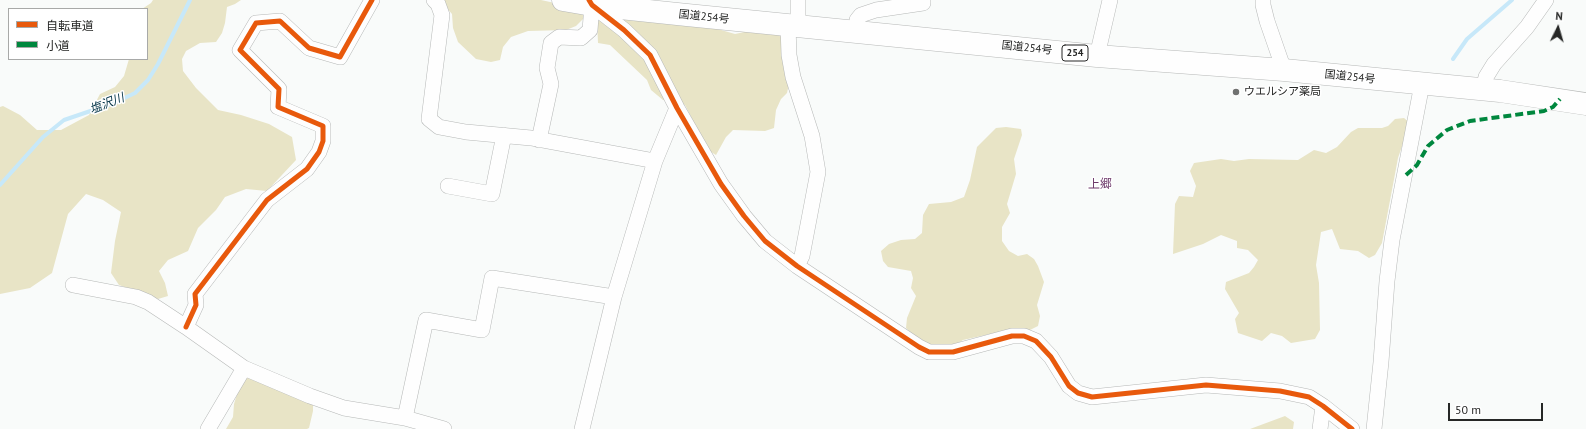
<!DOCTYPE html>
<html>
<head>
<meta charset="utf-8">
<style>
	body { margin:0 }
	#map { position:relative; width:1586px; height:429px; overflow:hidden; background:#f9fbfa; font-family:"PT Sans","Noto Sans JP",sans-serif }
	canvas { display:block }
	.legend { position:absolute; left:8px; top:8px; width:140px; height:52px; box-sizing:border-box; background:#fff; border:1px solid #a8a9a8; margin:0; padding:5px 7px; list-style:none; font-size:12px; color:#262726 }
	.legend li { display:flex; align-items:center; gap:8px; height:20px }
	.legend b { width:20px; border:1px solid #a8a9a8 }
	.north { position:absolute; left:1538px; top:8px; width:40px; height:40px; -webkit-text-stroke:3px #fff; paint-order:stroke; rotate:5deg; font-size:11px; font-weight:700; line-height:16px; text-align:center; color:#262726 }
	.north::after { content:''; display:block; margin:auto; width:14px; height:18px; background:#262726; clip-path:polygon(50% 0,100% 100%,50% 72%,0 100%) }
	.scale { position:absolute; left:1448px; top:403px; width:95px; height:18px; box-sizing:border-box; border:2px solid #262726; border-top:0; padding-left:5px; font-size:12px; line-height:14px; white-space:nowrap; color:#262726; -webkit-text-stroke:3px #fff; paint-order:stroke }
</style>
</head>
<body>
<div id="map">
<canvas width="1586" height="429"></canvas>
<ul class="legend">
<li><b style="height:5px;background:#e8590c"></b>自転車道</li>
<li><b style="height:5px;background:#00873e"></b>小道</li>
</ul>
<div class="north">N</div>
<div class="scale">50 m</div>
</div>
<script>
const g = document.querySelector('canvas').getContext('2d');
g.lineJoin = 'round';
function fillPath(path, color) {
  g.fillStyle = color;
  g.fill(path, 'evenodd');
}
function poly(rows) {
  const path = new Path2D();
  for (const r of rows) {
    path.moveTo(r[0], r[1]);
    for (let i = 2; i < r.length; i += 2) path.lineTo(r[i], r[i + 1]);
  }
  return path;
}
function trace(path, color, width, dash) {
  g.strokeStyle = color;
  g.lineWidth = width;
  g.lineCap = dash ? 'butt' : 'round';
  g.setLineDash(dash || []);
  g.stroke(path);
}
function write(font, color, halo, rows, align = 'center') {
  g.font = font + ' "PT Sans","Noto Sans JP",sans-serif';
  g.lineWidth = 3;
  g.setLineDash([]);
  g.textBaseline = 'middle';
  g.strokeStyle = halo;
  g.fillStyle = color;
  for (const [text, x, y, turn = 0] of rows) {
    g.save();
    g.translate(x, y);
    g.rotate((+turn || 0) * Math.PI / 180);
    g.textAlign = isNaN(turn) ? turn : align;
    if (halo) g.strokeText(text, 0, 0);
    g.fillText(text, 0, 0);
    g.restore();
  }
}
const green = poly([
	[153,0,241,0,235,4,227,7,225,23,222,33,216,42,200,43,186,51,182,59,183,71,196,88,218,110,241,115,269,124,292,137,296,160,267,191,246,189,225,197,216,210,198,228,188,251,168,260,159,271,165,283,168,296,158,299,119,285,111,273,115,241,121,212,103,200,86,194,68,214,52,273,30,288,0,294,0,107,3,106,20,115,37,130,61,130,89,115,100,94,115,87,124,76,129,59,147,59,147,9,142,9,151,3],
	[440,0,541,0,582,9,584,18,576,26,566,30,528,31,511,37,503,47,500,60,491,62,476,59,458,42,453,28,452,14],
	[615,15,712,24,721,30,735,34,754,30,770,30,782,37,790,79,787,93,781,99,776,110,774,128,765,131,733,130,726,137,716,155,708,150,685,105,663,100,651,90,647,80,610,45,598,43,597,20],
	[1404,118,1410,123,1398,158,1382,243,1375,255,1369,258,1358,251,1340,249,1332,229,1321,232,1316,265,1319,283,1320,330,1315,339,1291,343,1282,336,1271,333,1262,341,1238,333,1235,319,1239,313,1225,289,1226,282,1249,273,1254,267,1258,260,1248,250,1237,248,1237,241,1221,235,1203,244,1173,254,1175,204,1179,196,1193,197,1196,186,1190,171,1194,163,1221,159,1234,161,1249,159,1298,160,1314,150,1326,153,1337,147,1351,132,1358,128,1382,128,1388,126,1395,119],
	[1006,127,1021,129,1022,135,1014,159,1016,174,1007,204,1010,213,1002,227,1002,241,1009,251,1018,256,1027,254,1034,259,1038,266,1044,282,1037,305,1040,316,1038,326,1030,330,1014,333,999,332,963,340,957,344,949,355,921,343,906,328,907,318,916,296,911,288,913,278,911,271,888,267,883,261,881,251,889,244,901,240,915,239,922,233,923,215,929,204,951,202,964,197,970,180,977,147,996,128],
	[247,376,313,404,313,411,309,428,307,429,226,429,233,417,234,404,238,391],
	[1285,416,1294,422,1293,429,1250,429]
]);
const stream = poly([
	[1453,59,1467,39,1512,0],
	[0,185,43,137,64,120,114,103,135,93,148,80,158,64,190,0]
]);
const minor = poly([
	[434,0,438,4,442,15,429,119,439,127,466,132,531,138,655,161],
	[1263,0,1263,5,1267,21,1284,70],
	[592,5,624,30,650,55,677,108,721,184,744,216,765,241,797,266,919,347,929,352,953,352,1012,336,1024,336,1036,341,1051,357,1069,386,1078,393,1092,397,1206,385,1280,391,1309,397,1323,406,1352,429],
	[788,26,789,55,793,77,812,136,818,172,802,256,797,266],
	[798,26,798,0],
	[855,31,857,20,861,15,876,10,923,3,923,0],
	[1097,56,1110,0],
	[1483,89,1486,77,1494,64,1527,27,1546,0],
	[539,140,551,84,547,68,551,43,559,37,581,38,590,30,592,5],
	[448,186,492,194,504,135],
	[73,285,136,297,148,302,186,327,244,368,310,396,344,408,405,418,444,429],
	[186,327,196,305,195,294,267,200,307,169,319,152,323,141,323,126,278,107,279,89,240,50,256,23,280,21,309,48,340,57,372,0],
	[405,418,426,320,482,330,492,278,614,297],
	[208,429,244,368],
	[582,429,614,297,655,161,677,108],
	[1320,429,1323,406],
	[1374,429,1381,362,1387,281,1392,240,1422,84]
]);
const trunk = poly([
	[563,0,592,5,687,15,1097,56,1284,70,1500,91,1586,104]
]);
const quiet = poly([
	[1406,175,1417,165,1428,146,1447,130,1470,121,1544,111,1553,107,1560,99]
]);
const cycleway = poly([
	[589,0,592,5,624,30,650,55,677,108,721,184,744,216,765,241,797,266,919,347,929,352,953,352,1012,336,1024,336,1036,341,1051,357,1069,386,1078,393,1092,397,1206,385,1280,391,1309,397,1323,406,1352,429],
	[186,327,196,305,195,294,267,200,307,169,319,152,323,141,323,126,278,107,279,89,240,50,256,23,280,21,309,48,340,57,372,0]
]);
const markers = [
	[1236,92,4,"#707170"]
];
const shields = [
	[1075,53,26]
];
const shieldNames = [
	["254",1075,53]
];
const streetNames = [
	["国道254号",704,17,6],
	["国道254号",1027,48,6],
	["国道254号",1350,77,6]
];
const poiNames = [
	["ウエルシア薬局",1244,92]
];
const waterNames = [
	["塩沢川",107,104,-21]
];
const neighbourhoodNames = [
	["上郷",1100,185]
];
fillPath(green, '#e8e4c6');
trace(stream, '#c7e8f9', 4);
trace(minor, '#b6b8b7', 16);
trace(trunk, '#b6b8b7', 23);
trace(minor, '#fefefe', 15);
trace(trunk, '#fefefe', 22);
trace(quiet, '#00873e', 4, [8, 4]);
trace(cycleway, '#e8590c', 5);
for (const [x, y, r, color] of markers) {
  const dot = new Path2D();
  dot.arc(x, y, r, 0, 2 * Math.PI);
  g.fillStyle = color;
  g.fill(dot);
  trace(dot, '#fff', 1.5);
}
for (const [x, y, w] of shields) {
  const box = new Path2D();
  box.roundRect(x - w / 2, y - 8, w, 16, 3);
  g.fillStyle = '#fff';
  g.fill(box);
  trace(box, '#262726', 1);
}
write('bold 10px', '#262726', null, shieldNames);
write('11px', '#262726', '#fff', streetNames);
write('11px', '#262726', '#fff', poiNames, 'left');
write('italic 12px', '#003246', '#fff', waterNames);
write('12px', '#6d396a', '#fff', neighbourhoodNames);
</script>
</body>
</html>
